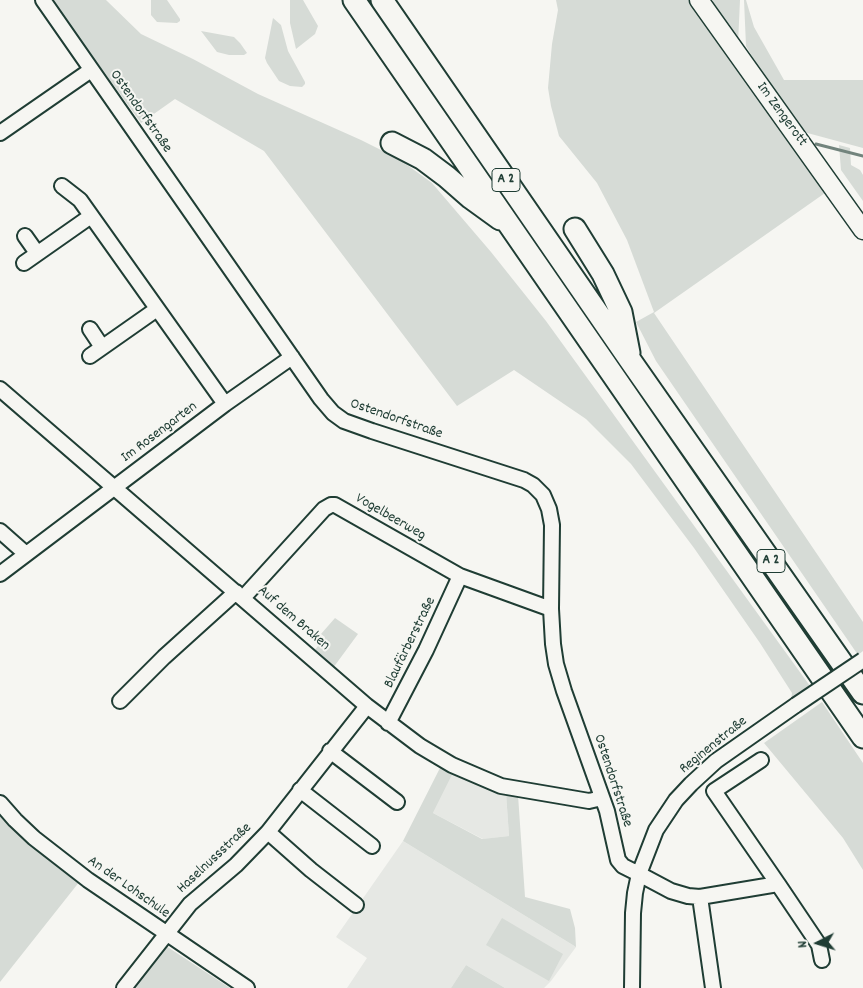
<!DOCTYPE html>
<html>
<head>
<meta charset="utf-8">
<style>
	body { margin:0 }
	#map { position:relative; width:863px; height:988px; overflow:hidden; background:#f6f6f2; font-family:Dekko,sans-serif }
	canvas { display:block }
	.north { position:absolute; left:793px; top:918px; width:50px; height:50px; -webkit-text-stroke:4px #f6f6f2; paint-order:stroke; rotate:265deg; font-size:14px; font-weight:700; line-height:20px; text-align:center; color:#1f3d34 }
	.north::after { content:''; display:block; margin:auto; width:18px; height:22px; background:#1f3d34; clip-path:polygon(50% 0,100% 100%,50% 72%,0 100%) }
</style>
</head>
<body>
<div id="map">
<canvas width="863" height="988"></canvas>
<div class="north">N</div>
</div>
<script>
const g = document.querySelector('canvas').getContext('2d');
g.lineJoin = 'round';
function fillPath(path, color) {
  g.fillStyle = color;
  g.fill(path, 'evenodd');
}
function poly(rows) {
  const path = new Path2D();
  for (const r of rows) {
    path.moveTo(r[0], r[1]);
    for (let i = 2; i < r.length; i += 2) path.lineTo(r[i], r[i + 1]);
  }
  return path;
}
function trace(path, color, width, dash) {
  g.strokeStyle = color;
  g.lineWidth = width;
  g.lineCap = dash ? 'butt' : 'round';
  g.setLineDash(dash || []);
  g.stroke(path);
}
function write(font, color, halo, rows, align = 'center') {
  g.font = font + ' Dekko,sans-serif';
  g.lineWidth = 4;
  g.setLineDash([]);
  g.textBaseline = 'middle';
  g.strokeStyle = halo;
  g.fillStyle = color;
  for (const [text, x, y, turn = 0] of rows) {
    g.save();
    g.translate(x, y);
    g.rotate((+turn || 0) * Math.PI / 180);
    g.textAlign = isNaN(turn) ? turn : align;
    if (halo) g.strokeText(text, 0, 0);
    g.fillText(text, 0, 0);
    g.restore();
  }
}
const built = poly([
	[453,773,477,783,506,793,509,836,483,839,433,813],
	[403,841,576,947,551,981,544,988,505,988,466,965,451,988,347,988,367,958,336,937]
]);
const green = poly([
	[52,0,106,0,141,34,193,59,258,94,361,140,399,159,432,183,491,252,546,321,810,686,791,700,792,693,760,643,694,548,631,464,586,419,514,370,457,406,264,151,175,99,141,123],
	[151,0,167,0,180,19,180,21,177,23,157,22,151,15],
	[290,0,303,0,318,26,315,34,296,49,290,23],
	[556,0,688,0,825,193,654,313,863,622,863,651,858,655,656,361,636,322,654,312,627,240,597,183,559,136,551,106,548,88,552,44,558,10],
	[713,0,740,0,738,44,714,14],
	[744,0,746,0,754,27,784,80,863,80,863,148,800,131,777,98,746,46],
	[273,18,281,25,288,51,305,82,305,84,302,87,290,86,279,81,267,63,265,58],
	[201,31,234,37,240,43,247,53,244,55,229,55,217,52],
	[839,145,850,148,851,165,860,170,863,175,863,201,841,170],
	[335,618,358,634,333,668,314,651,325,637,321,634],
	[822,702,863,763,863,870,843,838,764,743],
	[441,766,453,773,433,813,482,839,509,836,506,793,518,795,525,897,570,909,575,928,576,947,403,841],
	[0,810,80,881,0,982],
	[502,918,563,954,549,981,486,945],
	[166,946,230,988,132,988],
	[466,965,505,988,451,988]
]);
const stream = poly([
	[816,144,863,156]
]);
const minor = poly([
	[43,0,321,399,333,413,344,421,372,431,524,480,533,485,543,495,549,509,552,525,551,609,553,644,556,664,564,691,607,811,618,860,623,866,639,874,671,891,688,896,700,897,778,884,819,945,822,960],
	[0,133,91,70],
	[62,186,80,200,225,404],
	[25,236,37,253],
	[24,263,91,216],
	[90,329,102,347],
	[90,356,157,309],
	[0,389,367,706,420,746,452,765,501,786,589,801,602,798],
	[0,531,26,554],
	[0,574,225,404,292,357],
	[243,598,324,509,331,505,335,505,460,576,551,609],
	[120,701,164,657,236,592],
	[388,723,426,650,460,576],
	[330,751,397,802],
	[761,760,714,791,778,884],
	[300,790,372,846],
	[0,803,15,820,34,838,88,880,247,988],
	[268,832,311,870,356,905],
	[700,897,713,988],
	[124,988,190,904,236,865,268,832,367,706],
	[632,988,633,913,635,893,639,874,656,830,676,800,691,784,716,761,796,705]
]);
const major = poly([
	[699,0,863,230]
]);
const highway = poly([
	[354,0,863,737],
	[382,0,630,360,863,693],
	[392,143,423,159,447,177,471,198,500,219],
	[575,229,603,274,621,312,629,353]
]);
const minorBridge = poly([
	[796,705,863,660]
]);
const shields = [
	[506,180,28],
	[771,561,28]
];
const shieldNames = [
	["A 2",506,180],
	["A 2",771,561]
];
const streetNames = [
	["Ostendorfstraße",140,112,55],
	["Im Zengerott",781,115,54],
	["Ostendorfstraße",396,420,19],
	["Im Rosengarten",160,433,-37],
	["Vogelbeerweg",390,518,30],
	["Auf dem Braken",293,619,41],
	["Blaufärberstraße",411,643,-64],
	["Reginenstraße",714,746,-39],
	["Ostendorfstraße",612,781,72],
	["Haselnussstraße",215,859,-43],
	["An der Lohschule",128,888,35]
];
fillPath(built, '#e6e8e4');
fillPath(green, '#d6dbd6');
trace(stream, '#72847d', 3);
trace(minor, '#1f3d34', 18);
trace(major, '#1f3d34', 21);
trace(highway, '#1f3d34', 25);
trace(minor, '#f6f6f2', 14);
trace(major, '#f6f6f2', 18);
trace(highway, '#f6f6f2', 21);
trace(minorBridge, '#1f3d34', 18, []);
trace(minorBridge, '#f6f6f2', 14);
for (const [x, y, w] of shields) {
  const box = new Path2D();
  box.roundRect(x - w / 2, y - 11.5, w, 23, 4);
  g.fillStyle = '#f6f6f2';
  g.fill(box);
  trace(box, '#1f3d34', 1);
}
write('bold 14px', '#1f3d34', null, shieldNames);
write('15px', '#1f3d34', '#f6f6f2', streetNames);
</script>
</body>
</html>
